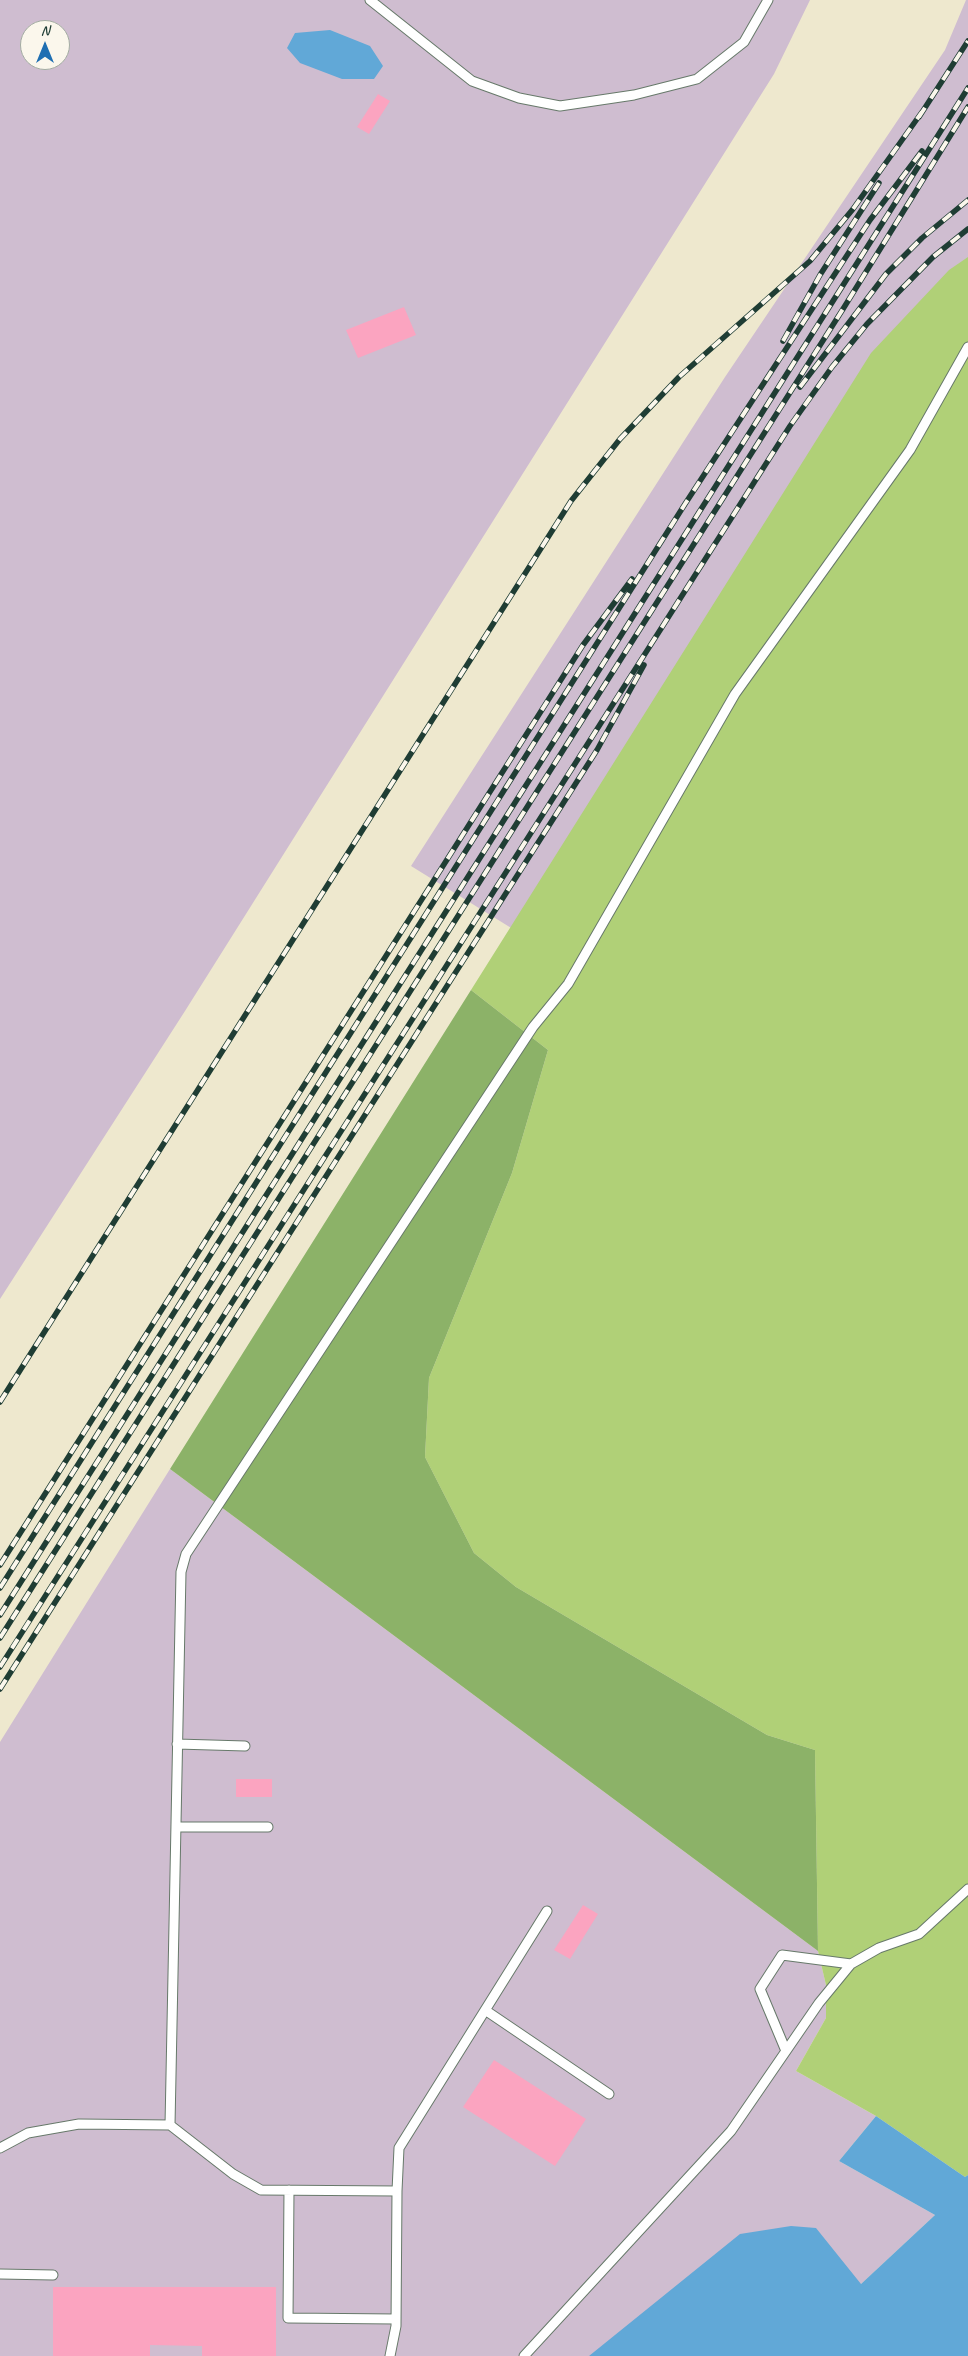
<!DOCTYPE html>
<html>
<head>
<meta charset="utf-8">
<style>
	body { margin:0 }
	#map { position:relative; width:968px; height:2356px; overflow:hidden; background:#eee8ce; font-family:Caveat,sans-serif }
	canvas { display:block }
	.north { position:absolute; left:20px; top:20px; width:50px; height:50px; box-sizing:border-box; background:#fbf7ec; border:1px solid #a3ada2; border-radius:50%; rotate:0deg; font-size:14px; font-weight:700; line-height:20px; text-align:center; color:#1f3d34 }
	.north::after { content:''; display:block; margin:auto; width:18px; height:22px; background:#1f6fb2; clip-path:polygon(50% 0,100% 100%,50% 72%,0 100%) }
</style>
</head>
<body>
<div id="map">
<canvas width="968" height="2356"></canvas>
<div class="north">N</div>
</div>
<script>
const g = document.querySelector('canvas').getContext('2d');
g.lineJoin = 'round';
function fillPath(path, color) {
  g.fillStyle = color;
  g.fill(path, 'evenodd');
}
function poly(rows) {
  const path = new Path2D();
  for (const r of rows) {
    path.moveTo(r[0], r[1]);
    for (let i = 2; i < r.length; i += 2) path.lineTo(r[i], r[i + 1]);
  }
  return path;
}
function trace(path, color, width, dash) {
  g.strokeStyle = color;
  g.lineWidth = width;
  g.lineCap = dash ? 'butt' : 'round';
  g.setLineDash(dash || []);
  g.stroke(path);
}
const industrial = poly([
	[0,0,810,0,774,74,185,1011,0,1299],
	[30,30,60,30,60,60,30,60],
	[966,0,968,0,968,290,529,939,411,866,725,377,945,50],
	[170,1469,818,1951,826,1985,826,2018,796,2071,876,2116,839,2161,935,2215,784,2356,0,2356,0,1742]
]);
const green = poly([
	[968,257,968,2175,965,2177,876,2116,796,2071,826,2018,826,1985,818,1951,815,1750,767,1735,516,1587,474,1553,425,1457,429,1378,512,1173,548,1050,471,990,871,353,949,270]
]);
const forest = poly([
	[471,990,548,1050,512,1173,429,1378,425,1457,474,1553,516,1587,767,1735,815,1750,818,1951,170,1469]
]);
const water = poly([
	[330,30,370,46,383,66,374,79,342,79,300,63,287,48,295,33],
	[876,2116,965,2177,968,2175,968,2356,589,2356,740,2234,791,2226,816,2228,861,2284,935,2215,839,2161]
]);
const building = poly([
	[378,94,390,101,369,134,357,127],
	[404,307,416,335,358,358,346,330],
	[236,1779,272,1779,272,1797,236,1797],
	[583,1905,598,1914,570,1959,554,1950],
	[494,2060,586,2119,555,2166,463,2107],
	[53,2287,276,2287,276,2356,202,2356,202,2346,150,2345,150,2356,53,2356]
]);
const service = poly([
	[370,0,472,81,519,98,560,106,634,95,697,79,744,42,768,0],
	[177,1744,245,1746],
	[176,1827,268,1827],
	[485,2010,609,2094],
	[786,2051,760,1989,782,1955,851,1964],
	[170,2125,233,2174,261,2190,397,2191,399,2148,547,1911],
	[0,2148,28,2133,79,2124,170,2125,181,1572,186,1554,533,1027,568,984,735,694,910,450,968,347],
	[289,2190,288,2318,396,2319],
	[0,2274,53,2275],
	[390,2356,396,2326,397,2191],
	[524,2356,731,2131,819,2003,851,1964,879,1948,919,1934,968,1889]
]);
const rail = poly([
	[919,117,968,41],
	[783,341,820,275,879,183],
	[800,387,886,274,922,238,968,200],
	[0,1402,571,501,620,439,679,377,810,261,853,209,922,112],
	[0,1565,583,645,632,579],
	[0,1588,685,504,870,220,922,151],
	[0,1615,968,88],
	[0,1638,843,309,968,107],
	[0,1667,790,426,832,367,867,324,933,257,968,229],
	[0,1689,597,750,644,665]
]);
fillPath(industrial, '#cfbdd0');
fillPath(green, '#b0d077');
fillPath(forest, '#8cb268');
fillPath(water, '#61a8d7');
fillPath(building, '#fba4c0');
trace(service, '#67796a', 11);
trace(service, '#fff', 9);
trace(rail, '#1f3d34', 5.5);
trace(rail, '#fbf7ec', 4, [11]);
</script>
</body>
</html>
